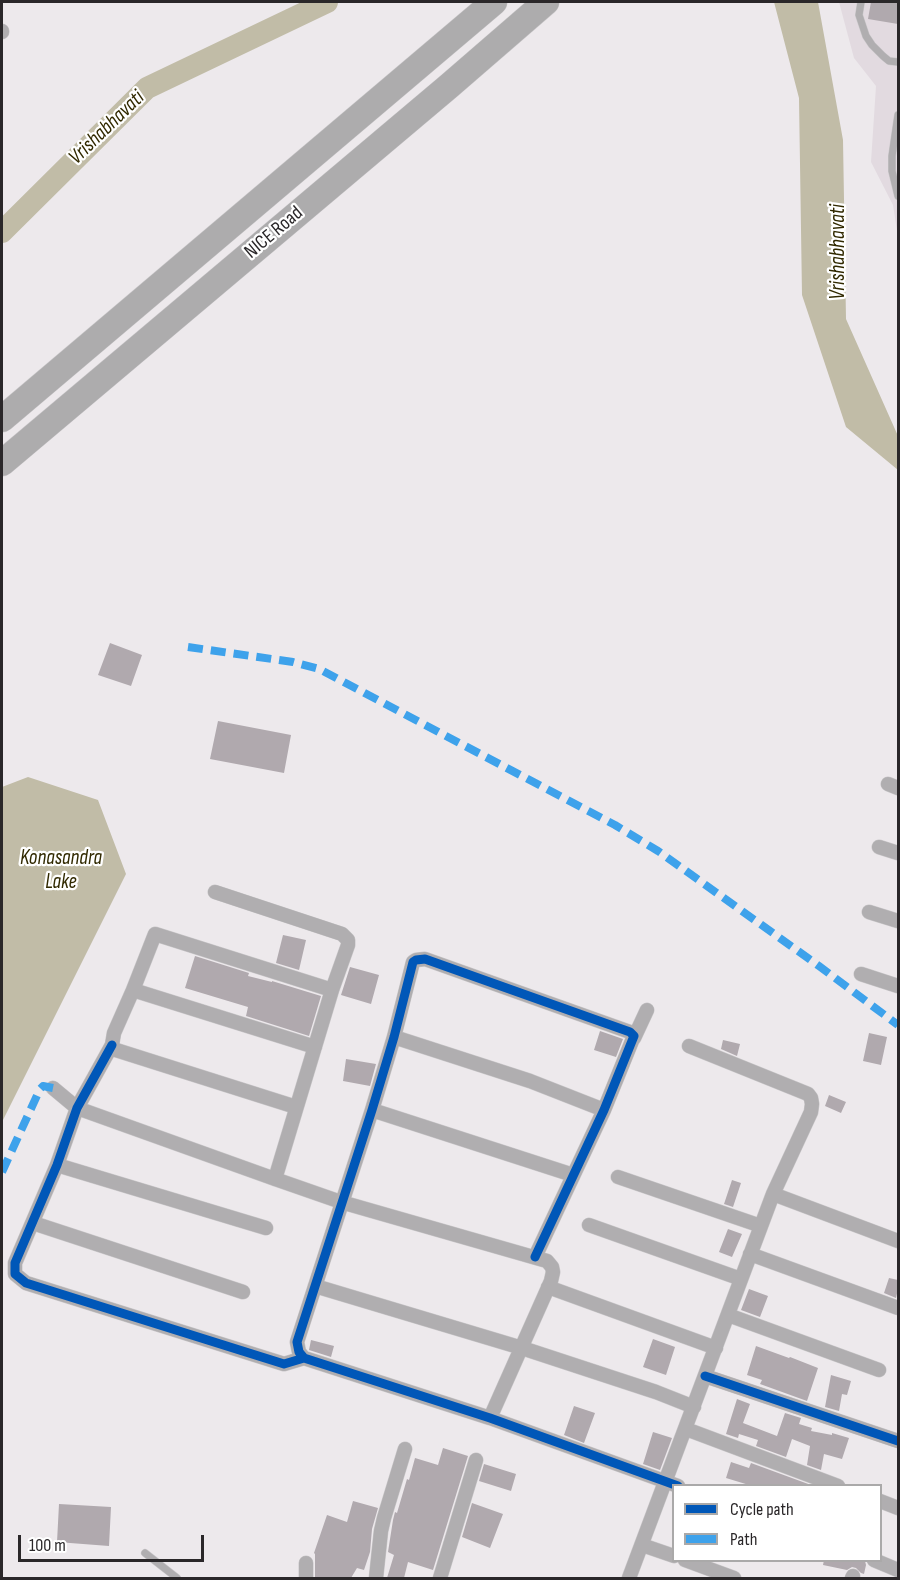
<!DOCTYPE html>
<html>
<head>
<meta charset="utf-8">
<style>
	body { margin:0 }
	#map { position:relative; width:900px; height:1580px; overflow:hidden; background:#ede9ec; font-family:"Sofia Sans Condensed",sans-serif }
	canvas { display:block }
	.frame { position:absolute; inset:0; border:3px solid #2a2729; pointer-events:none }
	.legend { position:absolute; left:672px; top:1484px; width:210px; height:78px; box-sizing:border-box; background:#fff; border:2px solid #aaa9a9; margin:0; padding:8px 10px; list-style:none; font-size:18px; color:#2a2729 }
	.legend li { display:flex; align-items:center; gap:12px; height:30px }
	.legend b { width:30px; border:2px solid #aaa9a9 }
	.scale { position:absolute; left:18px; top:1535px; width:186px; height:27px; box-sizing:border-box; border:3px solid #2a2729; border-top:0; padding-left:8px; font-size:18px; line-height:21px; white-space:nowrap; color:#2a2729; -webkit-text-stroke:4px #fff; paint-order:stroke }
</style>
</head>
<body>
<div id="map">
<canvas width="900" height="1580"></canvas>
<div class="frame"></div>
<ul class="legend">
<li><b style="height:8px;background:#0057b8"></b>Cycle path</li>
<li><b style="height:8px;background:#3ea2eb"></b>Path</li>
</ul>
<div class="scale">100 m</div>
</div>
<script>
const g = document.querySelector('canvas').getContext('2d');
g.lineJoin = 'round';
function fillPath(path, color) {
  g.fillStyle = color;
  g.fill(path, 'evenodd');
}
function poly(rows) {
  const path = new Path2D();
  for (const r of rows) {
    path.moveTo(r[0], r[1]);
    for (let i = 2; i < r.length; i += 2) path.lineTo(r[i], r[i + 1]);
  }
  return path;
}
function trace(path, color, width, dash) {
  g.strokeStyle = color;
  g.lineWidth = width;
  g.lineCap = dash ? 'butt' : 'round';
  g.setLineDash(dash || []);
  g.stroke(path);
}
function write(font, color, halo, rows, align = 'center') {
  g.font = font + ' "Sofia Sans Condensed",sans-serif';
  g.lineWidth = 4.5;
  g.setLineDash([]);
  g.textBaseline = 'middle';
  g.strokeStyle = halo;
  g.fillStyle = color;
  for (const [text, x, y, turn = 0] of rows) {
    g.save();
    g.translate(x, y);
    g.rotate((+turn || 0) * Math.PI / 180);
    g.textAlign = isNaN(turn) ? turn : align;
    if (halo) g.strokeText(text, 0, 0);
    g.fillText(text, 0, 0);
    g.restore();
  }
}
const built = poly([
	[839,2,898,2,898,237,893,205,871,162,876,86,854,58]
]);
const water = poly([
	[774,2,818,2,843,140,846,319,898,436,898,470,846,427,802,295,799,98],
	[28,777,98,800,126,874,2,1122,2,787]
]);
const river = poly([
	[2,232,147,88,327,2]
]);
const building = poly([
	[871,2,898,2,898,24,868,19],
	[110,643,142,655,131,686,98,675],
	[218,721,291,735,284,773,210,759],
	[283,935,306,940,299,970,276,963],
	[195,956,249,973,248,976,272,982,272,981,321,996,309,1036,246,1016,248,1007,185,988],
	[350,967,379,975,371,1004,341,995],
	[600,1031,623,1039,616,1057,594,1050],
	[869,1033,887,1037,881,1065,863,1061],
	[723,1040,740,1044,737,1056,721,1049],
	[346,1059,376,1064,370,1086,343,1081],
	[829,1095,846,1102,841,1113,825,1106],
	[732,1180,741,1183,733,1207,724,1204],
	[728,1229,742,1234,732,1257,719,1252],
	[889,1278,898,1280,898,1289,896,1298,884,1293],
	[749,1289,768,1296,760,1317,741,1310],
	[653,1339,675,1347,666,1375,643,1367],
	[311,1340,334,1346,331,1357,309,1350],
	[756,1346,789,1358,790,1357,818,1368,807,1401,760,1384,762,1380,747,1375],
	[831,1375,851,1381,847,1395,842,1394,839,1411,825,1407],
	[737,1399,750,1404,743,1423,777,1436,785,1413,801,1418,799,1424,812,1428,811,1431,832,1435,832,1433,849,1438,842,1459,824,1454,821,1470,807,1465,810,1446,792,1439,786,1457,756,1446,758,1440,739,1434,738,1438,726,1434],
	[574,1406,595,1413,584,1443,564,1435],
	[653,1432,672,1438,660,1470,643,1464],
	[443,1448,468,1456,433,1570,408,1562,404,1578,387,1578,394,1555,388,1552,393,1520,395,1512,397,1513,407,1479,409,1480,415,1458,438,1465],
	[731,1462,749,1468,751,1463,811,1485,749,1485,726,1478],
	[484,1464,516,1474,511,1491,479,1481],
	[353,1501,378,1508,372,1529,370,1552,364,1570,357,1568,351,1578,315,1578,315,1554,314,1553,327,1515,347,1522],
	[472,1503,503,1514,490,1548,462,1537],
	[59,1504,111,1507,109,1546,57,1542],
	[824,1560,862,1560,865,1561,866,1565,864,1574,861,1573,856,1568,852,1567,847,1570,823,1565]
]);
const lane = poly([
	[861,2,859,15,866,36,872,45,883,56,889,61,898,62],
	[898,115,892,156,892,171,898,196],
	[145,1553,177,1578]
]);
const street = poly([
	[2,31,2,32],
	[888,784,898,788],
	[879,847,898,853],
	[215,892,342,934,348,940,348,945,332,990,275,1179],
	[869,912,898,921],
	[861,974,898,986],
	[133,990,315,1047],
	[394,1037,530,1081,604,1110],
	[634,1038,647,1010],
	[112,1045,77,1108,57,1165,15,1263,15,1274,26,1283,284,1364,304,1358],
	[53,1088,77,1108,275,1179,341,1202,547,1261,552,1267,553,1272,551,1281,490,1418],
	[296,1107,116,1050,112,1045,114,1033,133,990,155,934,332,990],
	[372,1110,573,1175],
	[57,1165,266,1228],
	[618,1177,761,1226],
	[773,1194,898,1241],
	[33,1223,243,1292],
	[589,1225,741,1279],
	[750,1254,898,1308],
	[535,1257,604,1110,634,1036,630,1032,425,959,416,960,413,962,394,1037,372,1110,297,1342,299,1352,304,1358,490,1418,678,1486],
	[315,1286,522,1348,656,1392,694,1407],
	[548,1287,716,1348],
	[728,1315,879,1370],
	[705,1376,898,1441],
	[686,1429,838,1486],
	[880,1501,898,1508],
	[642,1545,674,1556],
	[685,1560,734,1578],
	[874,1560,898,1570],
	[306,1578,306,1563],
	[376,1578,381,1531,384,1518,405,1449],
	[440,1578,476,1460],
	[629,1578,773,1194,811,1112,812,1104,811,1098,808,1094,689,1046],
	[852,1578,853,1576]
]);
const highway = poly([
	[2,419,494,2],
	[2,463,449,86,546,2]
]);
const quiet = poly([
	[188,647,293,662,319,669,615,825,658,851,819,966,898,1025],
	[2,1172,40,1089,43,1086,53,1088]
]);
const cycleway = poly([
	[112,1045,77,1108,57,1165,15,1263,15,1274,26,1283,284,1364,304,1358],
	[535,1257,604,1110,634,1036,630,1032,425,959,416,960,413,962,394,1037,372,1110,297,1342,299,1352,304,1358,490,1418,678,1486],
	[705,1376,898,1441]
]);
const streetNames = [
	["NICE Road",274,233,-40]
];
const waterNames = [
	["Vrishabhavati",107,128,-44],
	["Vrishabhavati",839,252,-90],
	["Konasandra",61,859],
	["Lake",61,883]
];
fillPath(built, '#e2dae0');
fillPath(water, '#c1bca7');
trace(river, '#c1bca7', 22);
fillPath(building, '#b0a9ae');
trace(lane, '#c9c7c9', 8);
trace(street, '#c9c7c9', 15);
trace(highway, '#c9c7c9', 27);
trace(lane, '#b0aeb0', 7);
trace(street, '#b0aeb0', 14);
trace(highway, '#adacad', 26);
trace(quiet, '#3ea2eb', 8, [15, 8]);
trace(cycleway, '#0057b8', 9);
write('20px', '#2a2729', '#fff', streetNames);
write('italic 21px', '#312900', '#fff', waterNames);
</script>
</body>
</html>
